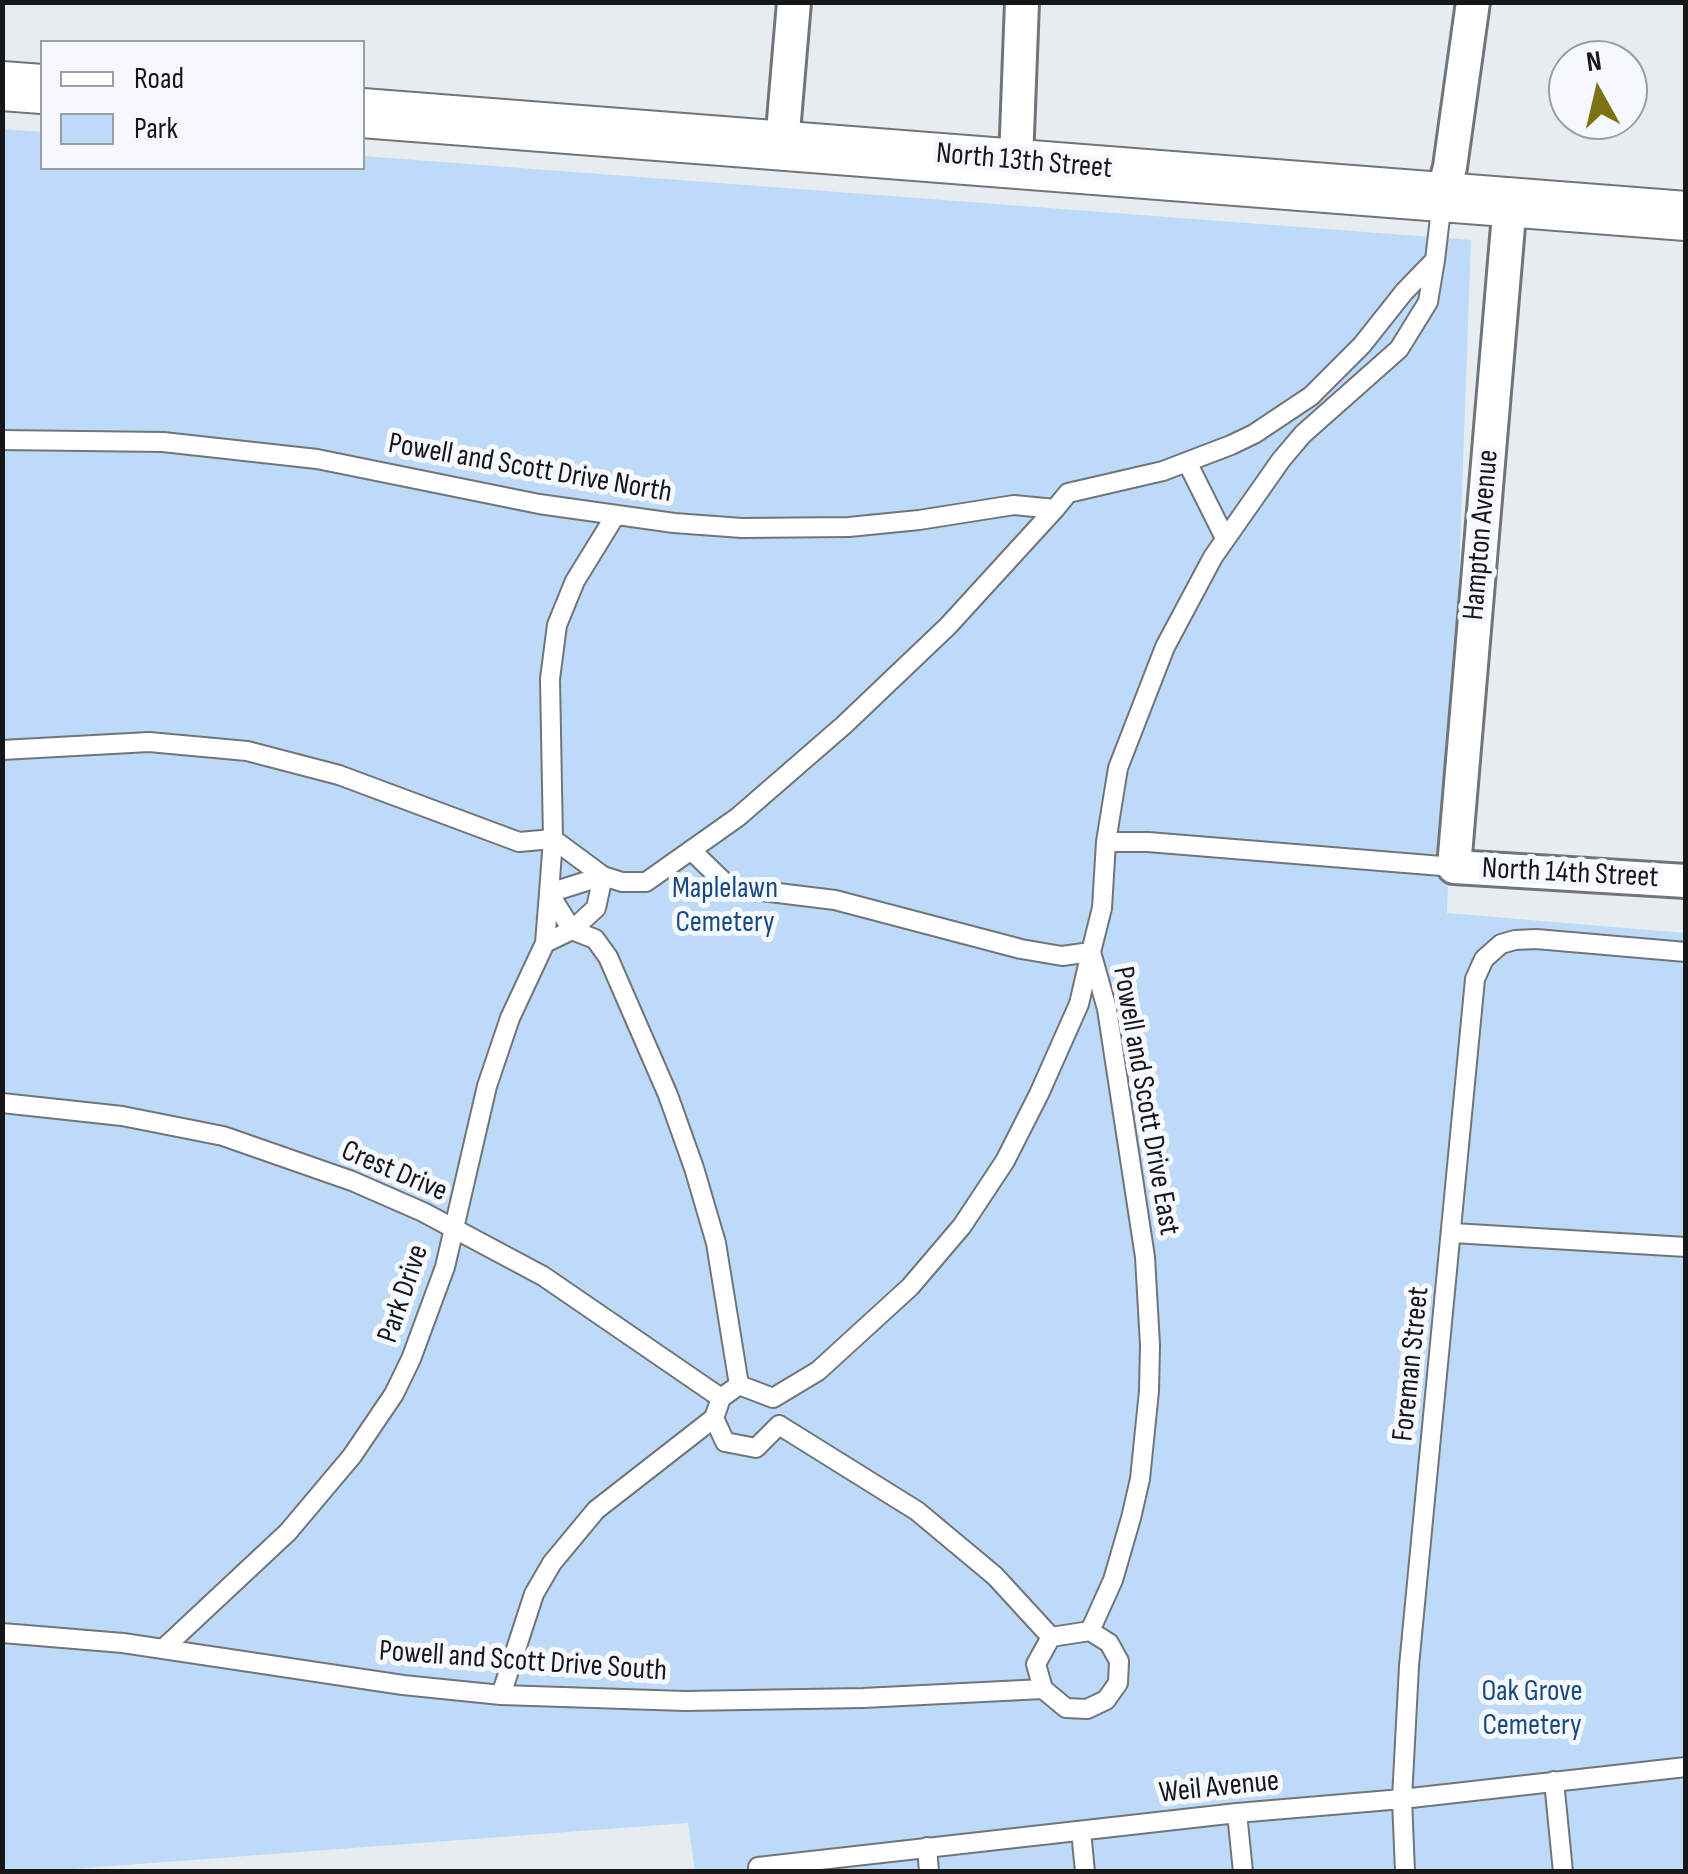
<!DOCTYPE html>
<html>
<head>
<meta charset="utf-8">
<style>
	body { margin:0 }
	#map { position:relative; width:1688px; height:1874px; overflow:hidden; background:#e7ecf1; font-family:"Sofia Sans Condensed",sans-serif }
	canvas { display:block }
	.frame { position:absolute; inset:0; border:5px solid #151719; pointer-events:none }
	.legend { position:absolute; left:40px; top:40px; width:325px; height:130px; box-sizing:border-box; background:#f5f9ff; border:2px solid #9b9fa3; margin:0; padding:12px 18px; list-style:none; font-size:30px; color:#151719 }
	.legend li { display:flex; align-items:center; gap:20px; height:50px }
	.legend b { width:50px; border:2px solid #9b9fa3 }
	.north { position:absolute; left:1548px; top:40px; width:100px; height:100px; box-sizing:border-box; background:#f5f9ff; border:2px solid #9b9fa3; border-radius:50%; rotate:352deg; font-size:28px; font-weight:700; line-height:40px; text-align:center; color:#151719 }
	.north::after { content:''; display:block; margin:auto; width:35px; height:45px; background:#7d7213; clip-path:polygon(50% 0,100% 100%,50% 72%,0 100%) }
</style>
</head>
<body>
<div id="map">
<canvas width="1688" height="1874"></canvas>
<div class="frame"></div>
<ul class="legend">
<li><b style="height:12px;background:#fff"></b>Road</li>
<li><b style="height:28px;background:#bedaf9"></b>Park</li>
</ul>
<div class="north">N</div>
</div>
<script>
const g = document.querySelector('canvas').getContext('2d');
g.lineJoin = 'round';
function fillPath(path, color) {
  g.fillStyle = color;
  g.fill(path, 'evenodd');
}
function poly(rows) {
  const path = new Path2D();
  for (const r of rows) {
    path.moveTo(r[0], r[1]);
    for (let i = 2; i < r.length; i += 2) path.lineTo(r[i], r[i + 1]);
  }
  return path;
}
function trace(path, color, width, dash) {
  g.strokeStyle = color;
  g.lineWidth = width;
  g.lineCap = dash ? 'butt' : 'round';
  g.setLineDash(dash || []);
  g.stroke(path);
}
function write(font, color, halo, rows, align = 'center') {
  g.font = font + ' "Sofia Sans Condensed",sans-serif';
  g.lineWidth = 10;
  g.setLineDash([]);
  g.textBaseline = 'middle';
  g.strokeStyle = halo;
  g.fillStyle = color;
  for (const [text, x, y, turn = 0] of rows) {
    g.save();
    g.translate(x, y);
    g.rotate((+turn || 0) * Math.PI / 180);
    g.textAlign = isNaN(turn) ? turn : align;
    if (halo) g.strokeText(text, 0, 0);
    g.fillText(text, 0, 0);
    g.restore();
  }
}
const green = poly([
	[2,129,42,132,42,168,362,168,363,156,1471,240,1447,913,1685,933,1685,1871,695,1871,688,1823,45,1871,3,1871]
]);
const service = poly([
	[2,440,163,442,317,459,539,504,674,523,742,528,849,527,919,520,1014,505,1055,509,1068,493,1163,471,1231,445,1254,434,1311,396,1362,345,1404,292,1435,260,1442,201],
	[1187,462,1225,538],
	[615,516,575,581,557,625,550,679,553,839,549,893,572,930,595,939,608,957,668,1095,694,1168,716,1243,739,1385],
	[2,750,149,742,247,751,339,775,519,842,553,839,603,876],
	[1106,842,1148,842,1454,867],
	[545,943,549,893,603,876,622,882,646,882,738,817,844,725,948,626,1055,509],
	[2,1103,122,1116,223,1136,352,1181,423,1212,543,1276,721,1398],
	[1453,1233,1686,1247],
	[714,1418,725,1442,756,1448,779,1425],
	[779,1425,917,1511,995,1576,1051,1637,1090,1631,1109,1643,1119,1661,1118,1683,1106,1700,1087,1709,1066,1708,1043,1689,1036,1664,1051,1637],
	[1090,1631,1113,1580,1131,1518,1140,1479,1149,1391,1150,1345,1145,1257,1107,1009,1091,952,1102,908,1106,842,1118,768,1165,647,1213,557,1281,460,1303,434,1399,349,1428,302,1435,260],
	[2,1633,123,1643,403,1685,501,1695,685,1701,863,1698,1043,1689],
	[164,1648,288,1532,352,1456,394,1394,411,1359,445,1267,487,1086,510,1018,545,943,572,930,596,908,603,876],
	[501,1695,534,1594,552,1563,596,1510,714,1418,721,1398,739,1385,773,1398,818,1371,910,1287,962,1226,1005,1161,1039,1094,1079,1004,1091,952,1062,956,1021,949,835,900,729,887,691,850],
	[1554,1781,1563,1872],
	[1237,1813,1243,1872],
	[1081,1831,1085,1872],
	[927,1847,929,1872],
	[758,1867,1237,1813,1402,1799,1686,1767],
	[1405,1872,1402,1799,1409,1666,1475,979,1484,959,1501,944,1515,940,1536,939,1686,952]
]);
const minor = poly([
	[782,144,794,2],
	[1016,161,1022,2],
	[1442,197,1450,167,1473,2],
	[1510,202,1454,867,1686,881]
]);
const secondary = poly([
	[2,86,42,89],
	[362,113,1686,216]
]);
const streetNames = [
	["North 13th Street",1024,162,5],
	["Powell and Scott Drive North",530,469,10],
	["Hampton Avenue",1482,535,-85],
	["North 14th Street",1570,874,3],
	["Powell and Scott Drive East",1145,1101,80],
	["Crest Drive",394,1172,23],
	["Park Drive",404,1294,-71],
	["Foreman Street",1412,1364,-84],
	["Powell and Scott Drive South",523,1662,4],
	["Weil Avenue",1219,1788,-6]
];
const parkNames = [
	["Maplelawn",725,889],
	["Cemetery",725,923],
	["Oak Grove",1532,1692],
	["Cemetery",1532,1726]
];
fillPath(green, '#bedaf9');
trace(service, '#717579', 22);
trace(minor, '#717579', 38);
trace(secondary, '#717579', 52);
trace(service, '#fff', 18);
trace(minor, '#fff', 32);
trace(secondary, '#fff', 48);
write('30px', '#151719', '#f5f9ff', streetNames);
write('30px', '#184a7d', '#f5f9ff', parkNames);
</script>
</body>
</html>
